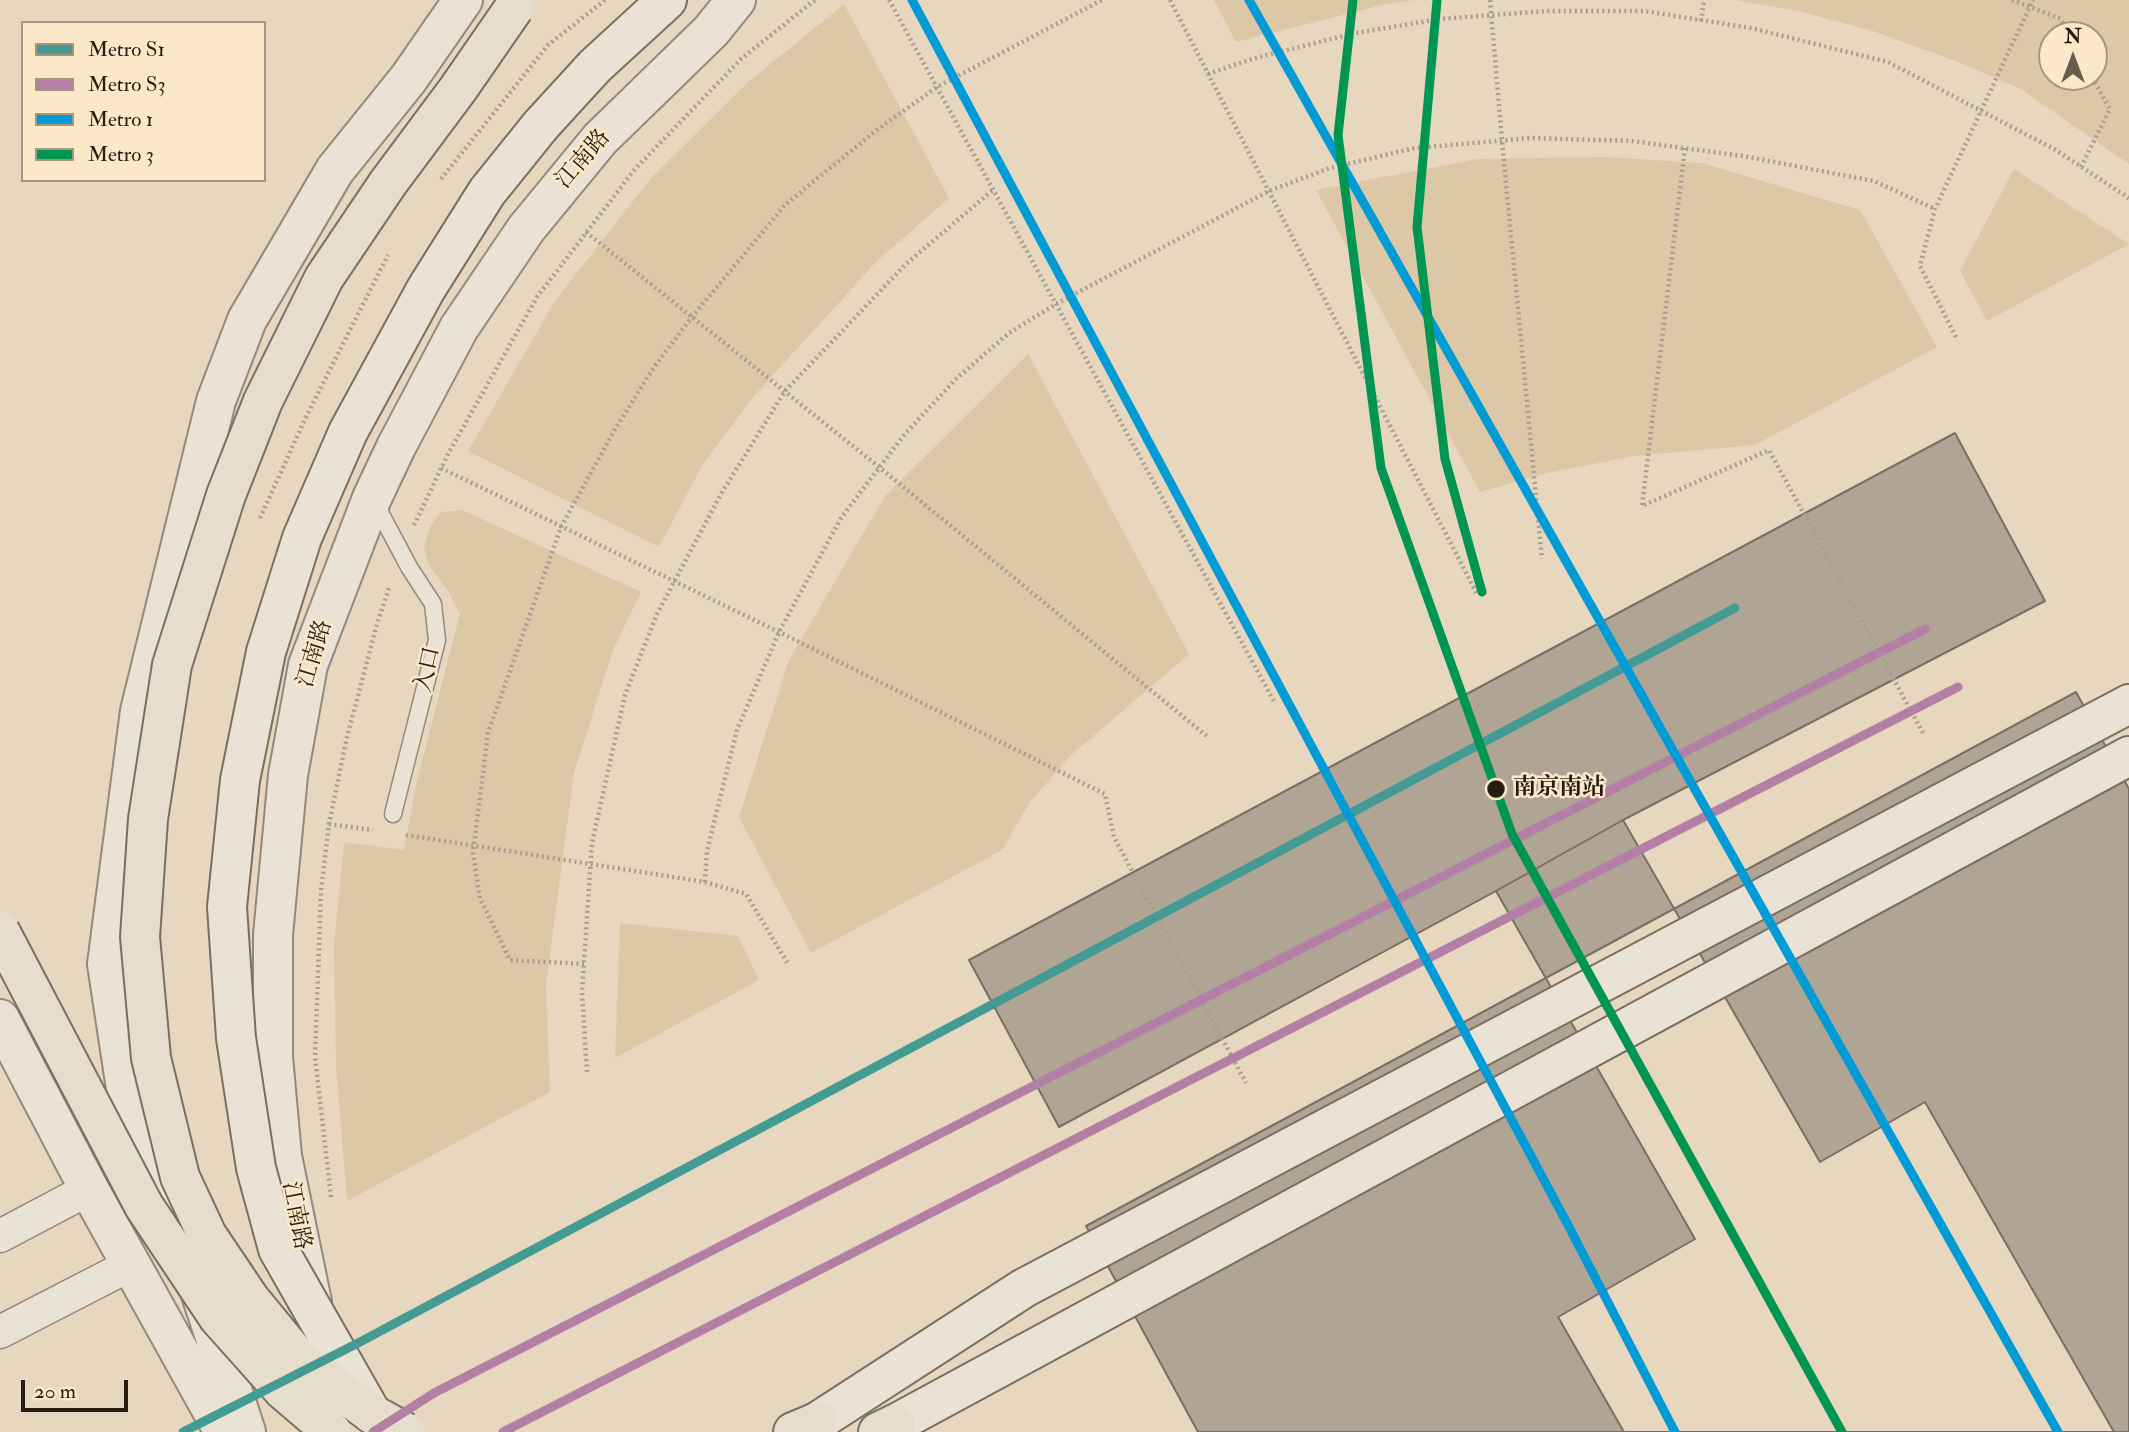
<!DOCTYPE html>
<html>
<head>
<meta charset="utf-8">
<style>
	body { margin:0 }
	#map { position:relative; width:2129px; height:1432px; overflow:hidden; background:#e6d7be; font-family:"IM FELL Double Pica",serif }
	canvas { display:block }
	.legend { position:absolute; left:21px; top:21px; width:245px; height:161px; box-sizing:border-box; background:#fae8c9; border:2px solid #a6967f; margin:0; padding:9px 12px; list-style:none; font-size:21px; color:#271c11 }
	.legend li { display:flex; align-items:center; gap:14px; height:35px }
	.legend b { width:35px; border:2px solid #a6967f }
	.north { position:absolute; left:2038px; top:21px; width:70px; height:70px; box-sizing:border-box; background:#fae8c9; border:2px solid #a6967f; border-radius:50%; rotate:0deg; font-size:19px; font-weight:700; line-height:28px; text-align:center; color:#271c11 }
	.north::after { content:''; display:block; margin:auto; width:24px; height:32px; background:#6a5d4e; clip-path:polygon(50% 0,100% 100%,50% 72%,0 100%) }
	.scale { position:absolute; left:21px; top:1380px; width:107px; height:32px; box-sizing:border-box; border:4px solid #271c11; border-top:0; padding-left:9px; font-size:21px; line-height:24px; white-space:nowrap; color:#271c11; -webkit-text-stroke:5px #fae8c9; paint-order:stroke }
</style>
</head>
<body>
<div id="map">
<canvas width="2129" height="1432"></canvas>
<ul class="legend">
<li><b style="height:9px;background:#449b93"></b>Metro S1</li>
<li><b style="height:9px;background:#b37fa4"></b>Metro S3</li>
<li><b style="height:9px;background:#029bd5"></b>Metro 1</li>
<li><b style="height:9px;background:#009651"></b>Metro 3</li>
</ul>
<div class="north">N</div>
<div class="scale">20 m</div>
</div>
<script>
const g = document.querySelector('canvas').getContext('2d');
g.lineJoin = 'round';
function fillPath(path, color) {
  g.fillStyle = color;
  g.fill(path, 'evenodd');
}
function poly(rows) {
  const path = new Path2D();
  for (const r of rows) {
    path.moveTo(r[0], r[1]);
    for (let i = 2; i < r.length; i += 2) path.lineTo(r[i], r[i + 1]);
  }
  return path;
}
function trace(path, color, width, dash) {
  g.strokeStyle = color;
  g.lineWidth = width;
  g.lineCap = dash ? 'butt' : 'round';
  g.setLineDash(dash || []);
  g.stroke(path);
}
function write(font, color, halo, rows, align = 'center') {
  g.font = font + ' "IM FELL Double Pica","Noto Serif SC",serif';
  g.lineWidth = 5;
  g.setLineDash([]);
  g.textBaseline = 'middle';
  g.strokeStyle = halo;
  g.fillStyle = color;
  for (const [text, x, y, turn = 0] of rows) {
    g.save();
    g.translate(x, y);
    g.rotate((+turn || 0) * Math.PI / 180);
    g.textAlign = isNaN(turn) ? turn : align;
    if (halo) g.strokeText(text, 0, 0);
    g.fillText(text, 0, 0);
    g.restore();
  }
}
const green = poly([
	[1214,0,1415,0,1386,4,1236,42],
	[1735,0,2129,0,2129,164,2019,88,1953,60,1873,31,1798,11],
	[2052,35,2094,35,2094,77,2052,77],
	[844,4,949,198,877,261,752,398,703,464,659,547,468,451,555,301,652,177,746,84],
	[1606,157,1702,163,1860,210,1937,347,1755,445,1635,456,1542,474,1480,492,1316,190,1477,159],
	[2014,169,2129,244,1987,321,1960,271],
	[1028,354,1189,654,1070,756,1030,802,1002,850,811,953,739,817,789,660,885,496],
	[462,510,641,592,613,650,574,773,546,985,550,1092,347,1201,336,1064,334,944,344,842,404,850,417,780,460,614,447,589,429,565,424,547,431,525,442,512],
	[620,923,738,936,759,980,615,1058]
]);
const building = poly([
	[1955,433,2045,601,1623,820,1496,891,1059,1127,969,960,1955,433],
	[2076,692,2129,789,2129,1432,1198,1432,1086,1226,2076,692],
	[1623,820,1820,1162,1925,1102,2114,1432,1624,1432,1558,1317,1695,1239,1496,891,1623,820]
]);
const path = poly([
	[889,0,1275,703],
	[1170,0,1477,594],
	[1490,0,1502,141,1542,559],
	[2012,0,2061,19,2069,35],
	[1701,21,1704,0],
	[1208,74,1252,59,1351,34,1439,19,1547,11,1644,11,1751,28,1888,62,2054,149,2129,198],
	[1685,148,1642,506,1769,450,1923,733],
	[2081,167,2110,109,2092,77],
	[441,179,548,45,605,0],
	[586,232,879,467,1209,738],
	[1956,337,1920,266,1935,209,2033,0],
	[441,468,779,632,1105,794,1114,837,1246,1083],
	[260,518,306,417,388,255],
	[414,525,448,454,537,297,635,169,742,58,815,0],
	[329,824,373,830],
	[406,835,705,882,746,894,788,964],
	[705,882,707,851,737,730,779,632,841,518,904,435,956,379,1009,333,1056,304,1269,191,1330,168,1415,148,1531,138,1631,141,1743,156,1874,181,1935,209],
	[584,964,510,960,480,898,473,853,488,733,561,527,614,431,654,367,692,317,785,205,878,129,937,87,1102,0],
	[587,1072,582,992,592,843,625,695,657,614,721,494,785,391,906,264,993,190],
	[331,1197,315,1057,321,891,329,824,347,737,377,624,390,585]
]);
const service = poly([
	[375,503,409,567,433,604,437,640,393,814]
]);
const minor = poly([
	[0,1236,89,1189],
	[0,1332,132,1264]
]);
const tertiary = poly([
	[0,1019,89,1189,224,1432],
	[312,1302,282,1156,273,1057,273,935,288,775,308,665,372,498,396,447,459,328,526,229,600,139,711,31,736,0],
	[246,1432,174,1212,128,1102,107,964,140,711,216,401,247,320,335,170,409,78,463,0]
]);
const secondary = poly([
	[541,125,595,66,667,0],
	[817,1422,1024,1288,2129,704],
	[886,1432,895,1424,2129,756]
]);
const motorway = poly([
	[793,1432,817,1422],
	[878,1432,895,1424]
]);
const secondaryBridge = poly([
	[372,1414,278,1249,256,1168,236,1038,227,907,240,780,266,652,302,538,348,432,426,289,487,192,541,125]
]);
const motorwayBridge = poly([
	[0,931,144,1206,218,1317,283,1390,332,1432],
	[405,1432,372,1414,301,1361,250,1299,207,1235,180,1177,151,1058,140,937,148,819,172,665,226,495,263,401,324,278,388,183,458,89,514,8]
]);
const metro1 = poly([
	[183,1432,360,1342,1735,608]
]);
const metro2 = poly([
	[373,1432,434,1393,1925,629],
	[503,1432,1958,687]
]);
const metro3 = poly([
	[912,0,1568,1225,1675,1432],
	[1249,0,2058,1432]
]);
const metro4 = poly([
	[1353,0,1338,135,1381,468,1512,834,1842,1432],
	[1437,0,1417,227,1445,459,1482,592]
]);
const markers = [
	[1496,789,10,"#271c11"]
];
const streetNames = [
	["江南路",584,160,-49],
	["江南路",316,654,-73],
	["入口",429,670,-77],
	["江南路",295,1216,79]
];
const stopNames = [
	["南京南站",1513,789]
];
fillPath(green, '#dcc8a6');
fillPath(building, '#b0a594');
trace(building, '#797063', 2);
trace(service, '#94897a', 19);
trace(minor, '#94897a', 35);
trace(tertiary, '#94897a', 42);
trace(secondary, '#797063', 42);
trace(motorway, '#797063', 42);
trace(path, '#a59e94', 4.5, [2, 3.5]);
trace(service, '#e9e2d5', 16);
trace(minor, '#e9e2d5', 32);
trace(tertiary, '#e9e2d5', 38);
trace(secondary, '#e9e2d5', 38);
trace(motorway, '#e6ddcd', 38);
trace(secondaryBridge, '#797063', 42, []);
trace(motorwayBridge, '#797063', 42, []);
trace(secondaryBridge, '#e9e2d5', 38);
trace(motorwayBridge, '#e6ddcd', 38);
trace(metro1, '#449b93', 9);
trace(metro2, '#b37fa4', 9);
trace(metro3, '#029bd5', 9);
trace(metro4, '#009651', 9);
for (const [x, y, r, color] of markers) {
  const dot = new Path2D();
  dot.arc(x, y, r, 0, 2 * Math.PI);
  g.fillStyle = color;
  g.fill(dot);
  trace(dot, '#fae8c9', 2.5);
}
write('23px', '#271c11', '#fae8c9', streetNames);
write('bold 23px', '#271c11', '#fae8c9', stopNames, 'left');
</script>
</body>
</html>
